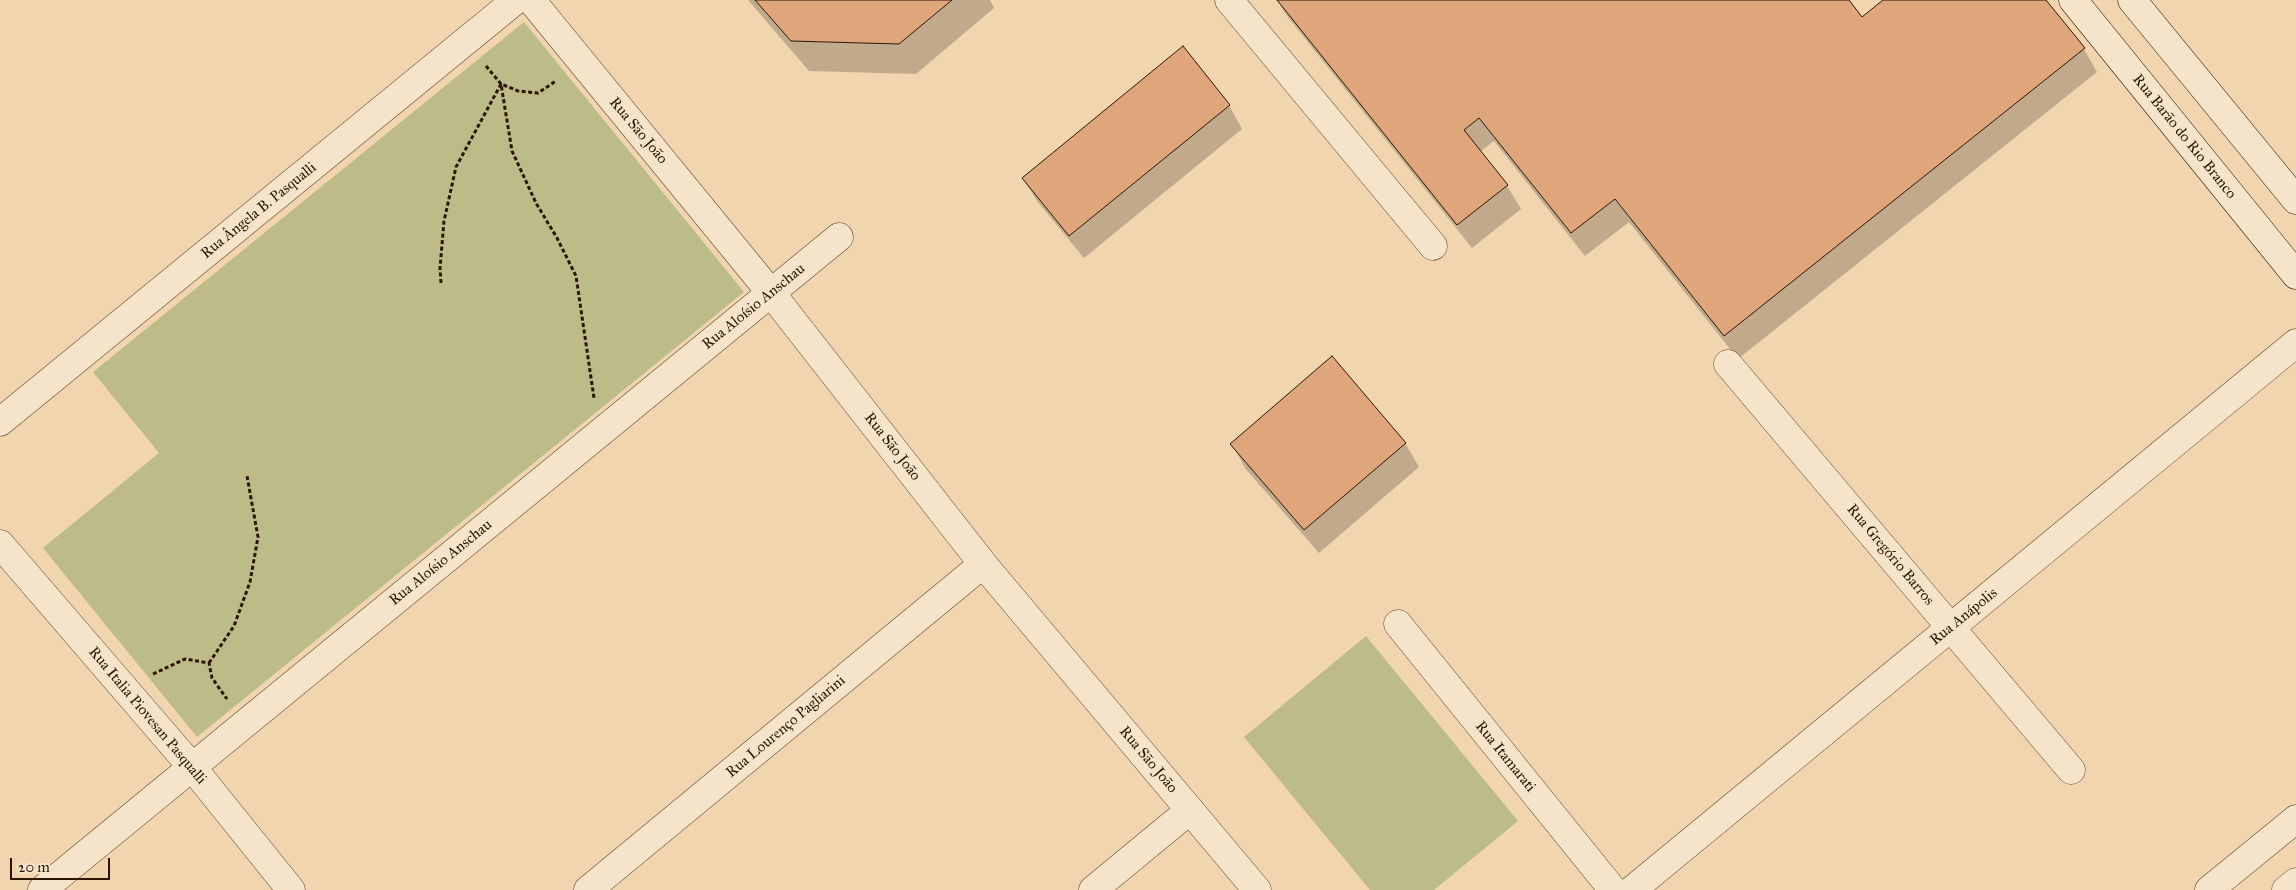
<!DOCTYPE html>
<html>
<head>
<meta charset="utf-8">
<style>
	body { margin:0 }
	#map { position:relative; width:2296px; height:890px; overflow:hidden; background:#f0d5ae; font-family:"IM FELL Great Primer",serif }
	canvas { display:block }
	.scale { position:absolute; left:10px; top:858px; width:100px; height:22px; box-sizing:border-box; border:2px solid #2d1506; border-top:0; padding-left:6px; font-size:15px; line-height:18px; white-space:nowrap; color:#2d1506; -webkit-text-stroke:4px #f5e4ca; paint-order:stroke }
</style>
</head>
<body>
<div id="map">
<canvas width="2296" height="890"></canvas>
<div class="scale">20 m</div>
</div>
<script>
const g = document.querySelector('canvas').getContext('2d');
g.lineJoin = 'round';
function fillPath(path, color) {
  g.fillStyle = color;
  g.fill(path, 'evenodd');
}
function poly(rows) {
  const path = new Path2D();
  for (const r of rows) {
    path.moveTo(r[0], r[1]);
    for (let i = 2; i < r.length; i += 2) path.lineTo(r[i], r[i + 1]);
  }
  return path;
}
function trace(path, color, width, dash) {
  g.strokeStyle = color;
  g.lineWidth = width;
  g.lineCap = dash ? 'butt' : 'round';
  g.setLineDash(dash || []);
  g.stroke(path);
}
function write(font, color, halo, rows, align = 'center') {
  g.font = font + ' "IM FELL Great Primer",serif';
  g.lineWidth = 4.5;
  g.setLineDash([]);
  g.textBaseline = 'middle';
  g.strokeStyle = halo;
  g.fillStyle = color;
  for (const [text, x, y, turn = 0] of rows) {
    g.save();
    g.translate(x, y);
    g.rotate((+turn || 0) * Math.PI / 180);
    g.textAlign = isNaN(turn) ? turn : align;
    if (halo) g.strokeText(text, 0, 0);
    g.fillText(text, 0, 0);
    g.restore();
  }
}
const green = poly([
	[524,22,744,292,197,737,43,548,159,453,93,372],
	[1366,636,1518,821,1434,890,1370,890,1244,737]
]);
const shadow = poly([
	[748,0,990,0,994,8,916,74,809,71],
	[1277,0,1847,0,1862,19,1885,0,2045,0,2084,49,2097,72,1738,359,1629,222,1585,256,1494,141,1480,152,1507,186,1521,209,1472,248,1287,16],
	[1229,105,1242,129,1084,258,1037,201,1023,178],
	[1405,443,1419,467,1319,553,1245,468,1232,444]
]);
const building = poly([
	[755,0,952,0,899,44,791,41,755,0],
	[1277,0,1849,0,1862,17,1883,0,2046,0,2085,48,1724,336,1615,199,1571,233,1479,118,1464,130,1508,185,1457,225,1277,0],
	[1183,46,1230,105,1069,236,1022,178,1183,46],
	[1332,356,1406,443,1304,530,1230,444,1332,356]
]);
const path = poly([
	[486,66,501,84,518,91,538,93,556,81],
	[441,283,440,268,444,221,456,167,501,84,512,151,536,203,557,238,576,276,594,398],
	[209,663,234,626,250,582,258,537,247,476],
	[153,674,185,659,209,663,212,678,227,699]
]);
const street = poly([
	[531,0,771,293,983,564,1257,890],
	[1229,0,1433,246],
	[1728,364,2071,770],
	[0,422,516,0],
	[0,544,192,767,291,890],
	[1398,624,1613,890],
	[42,890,839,237],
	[588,890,983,564],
	[1093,890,1190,810],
	[1632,890,2296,343],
	[2209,890,2296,819],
	[2286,890,2296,882]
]);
const secondary = poly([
	[2073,0,2296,275],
	[2132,0,2296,200]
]);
const streetNames = [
	["Rua São João",638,131,50],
	["Rua Barão do Rio Branco",2184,137,51],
	["Rua Ângela B. Pasqualli",259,211,-39],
	["Rua Aloísio Anschau",754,307,-39],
	["Rua São João",892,447,52],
	["Rua Gregório Barros",1890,555,50],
	["Rua Aloísio Anschau",441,563,-39],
	["Rua Anápolis",1964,617,-39],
	["Rua Italia Piovesan Pasqualli",147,716,50],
	["Rua Lourenço Pagliarini",786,727,-40],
	["Rua Itamarati",1505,757,51],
	["Rua São João",1148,760,50]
];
fillPath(green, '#bdbc88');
fillPath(shadow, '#0003');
fillPath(building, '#dfa57b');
trace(building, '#2d1506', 1);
trace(street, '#5e4530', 29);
trace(secondary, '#2d1506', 29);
trace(path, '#2d1506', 3, [4, 2.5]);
trace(street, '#f5e4ca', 28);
trace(secondary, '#f5e4ca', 28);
write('15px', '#2d1506', '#f5e4ca', streetNames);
</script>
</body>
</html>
